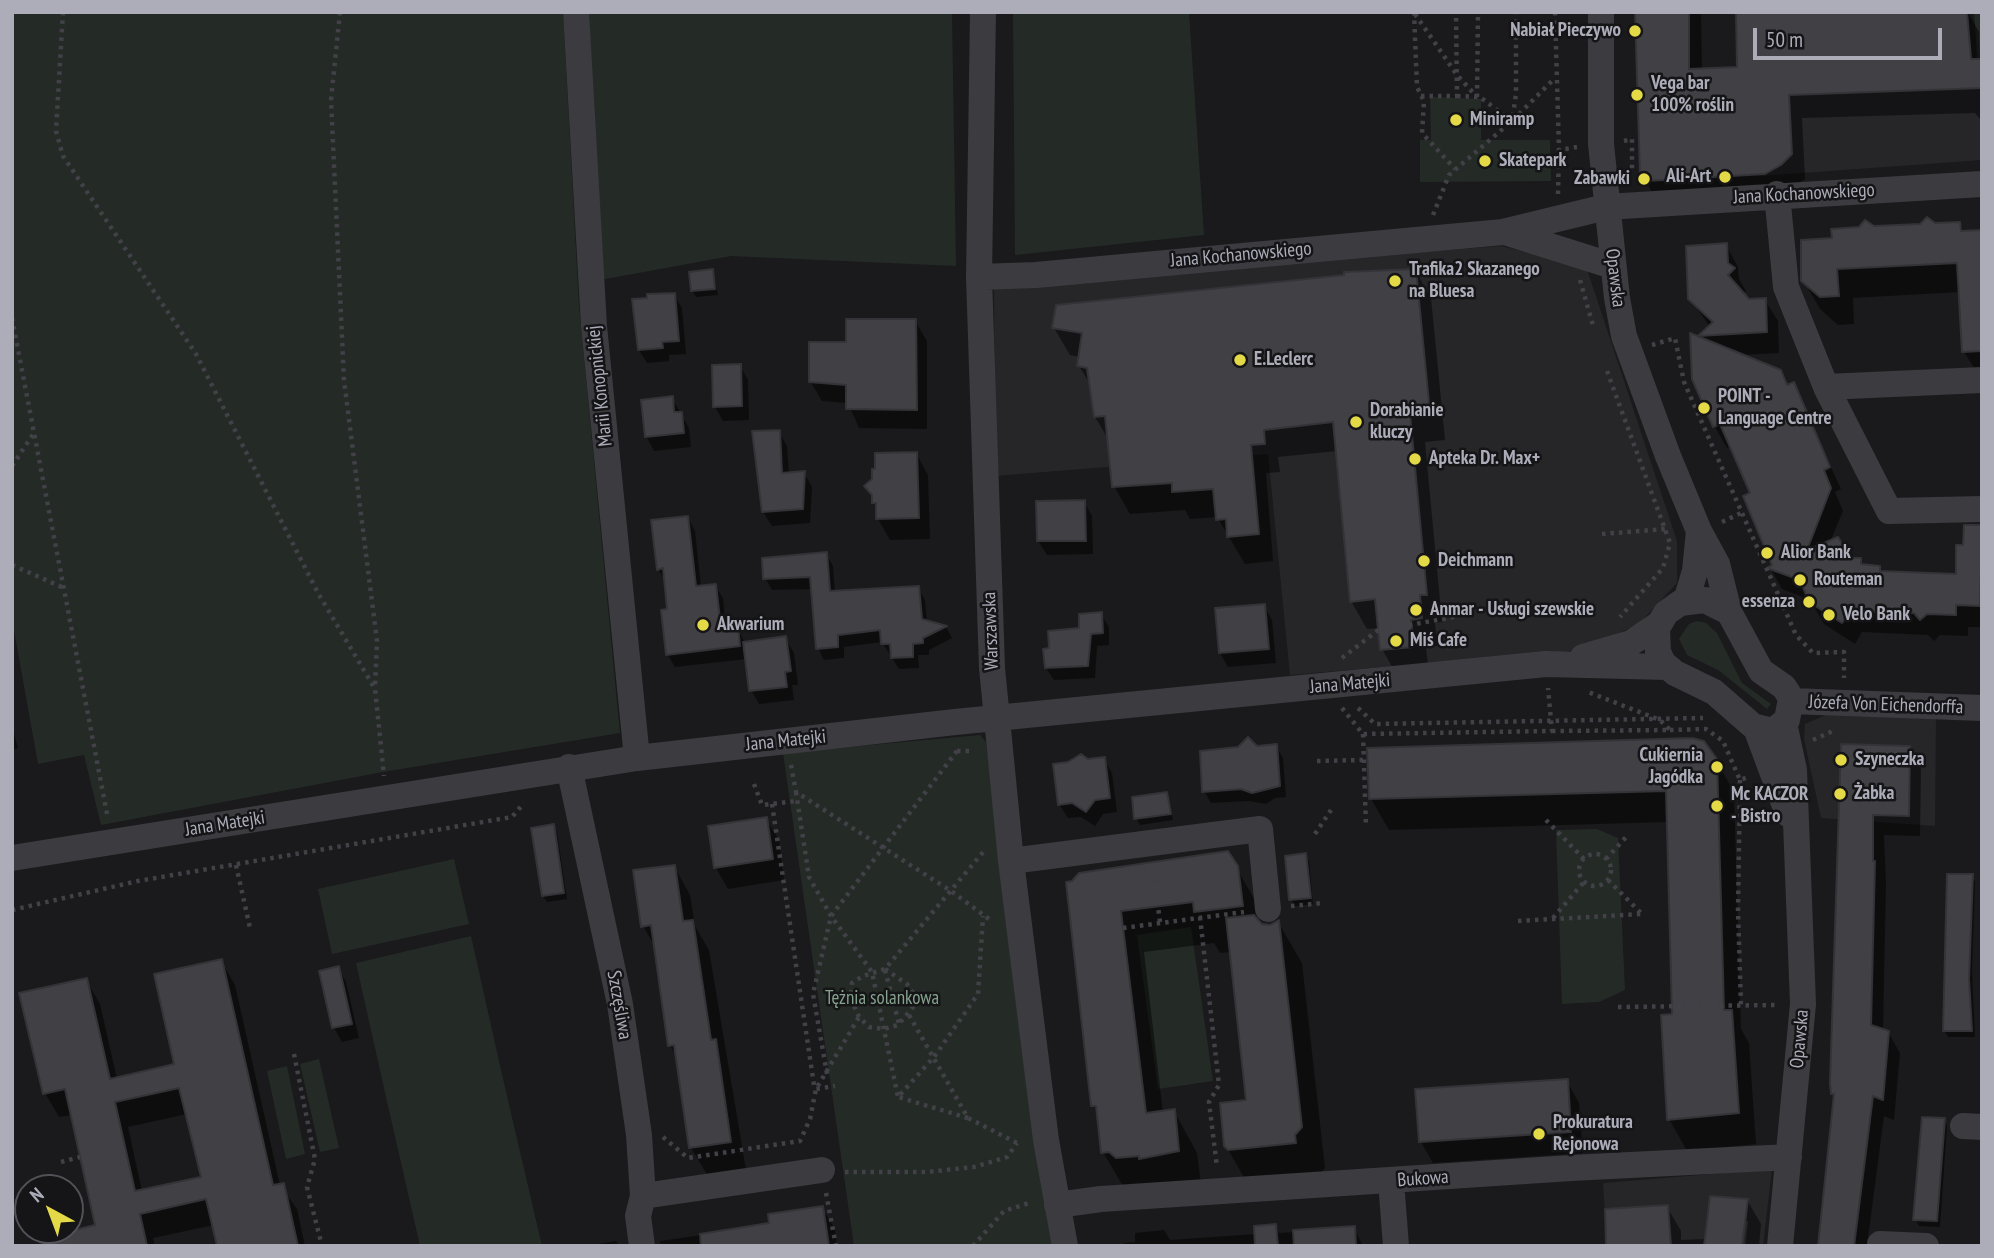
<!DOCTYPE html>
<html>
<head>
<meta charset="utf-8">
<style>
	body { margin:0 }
	#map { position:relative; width:1994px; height:1258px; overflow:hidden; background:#1a191b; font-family:"PT Sans Narrow",sans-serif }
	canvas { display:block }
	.frame { position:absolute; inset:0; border:14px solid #adadba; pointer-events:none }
	.north { position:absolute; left:14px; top:1174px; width:70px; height:70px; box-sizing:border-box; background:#151416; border:2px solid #525158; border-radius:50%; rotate:319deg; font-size:19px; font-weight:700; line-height:28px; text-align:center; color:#adadba }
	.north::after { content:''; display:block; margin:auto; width:24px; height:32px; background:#e4da48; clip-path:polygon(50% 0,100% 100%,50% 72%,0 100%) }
	.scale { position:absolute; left:1753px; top:28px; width:189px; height:32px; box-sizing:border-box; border:4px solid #adadba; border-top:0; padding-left:9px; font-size:21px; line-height:24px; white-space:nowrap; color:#adadba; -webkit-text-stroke:5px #151416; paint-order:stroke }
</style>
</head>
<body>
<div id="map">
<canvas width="1994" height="1258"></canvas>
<div class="frame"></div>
<div class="north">N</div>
<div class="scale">50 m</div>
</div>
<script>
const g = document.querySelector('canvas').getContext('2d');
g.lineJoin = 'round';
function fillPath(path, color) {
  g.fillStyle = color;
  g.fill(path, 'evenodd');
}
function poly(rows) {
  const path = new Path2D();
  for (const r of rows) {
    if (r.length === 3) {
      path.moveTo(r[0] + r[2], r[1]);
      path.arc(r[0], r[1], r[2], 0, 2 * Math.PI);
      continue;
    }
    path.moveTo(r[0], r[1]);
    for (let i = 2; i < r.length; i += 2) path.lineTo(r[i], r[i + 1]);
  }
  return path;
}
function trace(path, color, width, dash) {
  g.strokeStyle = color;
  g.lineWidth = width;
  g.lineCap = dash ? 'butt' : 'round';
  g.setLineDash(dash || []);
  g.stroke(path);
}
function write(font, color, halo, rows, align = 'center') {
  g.font = font + ' "PT Sans Narrow",sans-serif';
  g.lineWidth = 5;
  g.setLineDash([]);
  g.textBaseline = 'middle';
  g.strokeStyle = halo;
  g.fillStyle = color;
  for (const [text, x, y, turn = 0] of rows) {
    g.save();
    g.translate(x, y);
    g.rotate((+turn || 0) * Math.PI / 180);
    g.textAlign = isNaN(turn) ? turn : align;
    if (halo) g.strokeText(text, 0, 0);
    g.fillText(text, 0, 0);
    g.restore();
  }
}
const built = poly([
	[1977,55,1982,55,1982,160,1761,176,1758,66,1976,59],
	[1501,246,1586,266,1677,541,1677,583,1639,624,1581,650,1290,675,1268,454,995,476,994,285],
	[1828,714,1936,718,1935,826,1821,818,1804,739,1805,724],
	[1772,1169,1763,1246,1607,1246,1603,1183]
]);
const green = poly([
	[12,12,563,12,579,306,620,733,383,772,101,825,84,755,38,764,12,619],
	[586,12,952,12,956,266,731,256,600,280],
	[1013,12,1189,12,1204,235,1015,255],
	[1974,12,1982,12,1982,55,1977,55],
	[1430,97,1481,99,1481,140,1550,140,1551,181,1420,182,1420,140,1431,140],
	[1697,621,1706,623,1717,633,1742,683,1771,704,1767,709,1718,670,1687,655,1679,639,1689,624],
	[980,735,986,742,1054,1246,854,1246,783,753],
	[1597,829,1618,838,1625,990,1599,1002,1562,1004,1556,830],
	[454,859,469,924,332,954,318,889],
	[1191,927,1213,1081,1158,1089,1137,935],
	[471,936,501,1070,542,1246,420,1246,386,1097,356,963],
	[319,1059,339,1148,320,1152,300,1064],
	[287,1066,305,1154,286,1159,267,1071]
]);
const shadow = poly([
	[1637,12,1701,12,1702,71,1739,69,1738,12,1968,12,1979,32,1982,121,1975,113,1802,118,1805,179,1778,197,1656,199,1642,175],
	[1959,224,1965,233,1982,232,1982,380,1964,352,1961,292,1853,298,1854,324,1838,325,1820,309,1803,280,1833,240,1873,228],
	[1726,245,1738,267,1739,279,1746,291,1743,294,1749,301,1765,300,1778,321,1779,353,1740,355,1779,371,1788,386,1793,384,1841,489,1835,492,1843,511,1830,542,1850,560,1860,560,1864,566,1879,568,1883,573,1957,576,1964,547,1982,533,1982,627,1968,627,1968,636,1940,635,1934,641,1928,635,1862,632,1855,644,1824,624,1810,600,1782,589,1770,568,1775,566,1752,494,1731,446,1727,448,1715,427,1694,378,1702,340,1700,336,1710,327,1690,298],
	[1415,270,1431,298,1445,440,1425,442,1442,622,1435,623,1437,646,1426,647,1429,674,1398,677,1382,649,1380,628,1367,629,1351,601,1337,451,1278,457,1280,472,1266,473,1273,561,1245,564,1217,517,1190,519,1185,510,1130,514,1114,486,1110,442,1095,417,1092,387,1079,366,1080,357,1070,355,1054,328],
	[712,271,718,295,696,297,692,290],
	[674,295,682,308,686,354,669,355,669,361,647,363,639,350],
	[915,321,927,341,927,429,859,428,848,403,822,401,810,381,848,344],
	[740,366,748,380,749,420,723,421,715,407],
	[672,398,689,428,691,447,654,451,646,436],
	[779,432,787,446,789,474,804,473,812,487,810,523,772,526,763,512,754,433],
	[916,453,928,475,930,539,890,540,878,519,878,510,866,486],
	[1084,502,1092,516,1093,554,1047,555,1038,541],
	[688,518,695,531,701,587,715,586,723,598,726,629,737,627,745,643,785,638,794,653,798,685,792,685,794,700,759,704,751,690,747,659,675,667,667,654,669,611,666,582,658,569],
	[826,554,833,566,835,593,918,588,925,600,927,622,946,627,952,638,929,650,929,655,918,655,919,668,899,669,882,642,844,647,844,658,824,660,818,648,813,589,772,590,765,578],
	[1264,606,1272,620,1276,663,1228,667,1220,653],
	[1101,614,1109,627,1109,645,1097,646,1095,678,1054,680,1046,668,1081,630],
	[12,726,18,748,12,750],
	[1276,746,1283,758,1286,797,1275,798,1266,804,1249,801,1211,803,1204,791],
	[1842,746,1909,748,1921,768,1920,836,1884,835,1886,884,1883,1031,1888,1032,1900,1053,1894,1120,1884,1116,1867,1246,1818,1246,1835,1098,1832,1093],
	[1369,750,1716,760,1734,792,1741,1029,1749,1043,1756,1144,1687,1151,1669,1119,1674,1016,1668,822,1389,830,1371,799],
	[1104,759,1112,773,1117,812,1103,814,1095,826,1081,817,1068,818,1059,804,1088,761],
	[1167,794,1173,820,1140,825,1136,818],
	[766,819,779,840,784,880,728,889,716,868],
	[554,826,557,832,567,899,547,902,543,896],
	[1305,855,1309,861,1313,904,1295,906,1291,900],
	[674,866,690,895,695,926,709,950,746,1170,708,1176,691,1148,678,1059,670,1046,657,950,643,926],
	[1236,867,1260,909,1262,925,1269,926,1278,922,1302,963,1325,1168,1317,1177,1250,1188,1226,1146,1248,1102,1231,952,1220,953,1214,943,1144,952,1163,1113,1174,1111,1197,1153,1202,1192,1127,1193,1103,1152,1099,1115,1093,1105,1068,883],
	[1972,876,1975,882,1972,971,1975,1037,1948,1037,1944,1030],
	[221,961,235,985,280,1185,297,1209,305,1246,219,1246,214,1225,153,1238,155,1246,78,1246,97,1226,72,1115,59,1117,45,1093,86,980,100,1004,117,1079,176,1065],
	[187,1114,203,1178,142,1191,128,1127],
	[338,968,346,982,359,1038,342,1042,334,1028],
	[1567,1081,1579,1103,1583,1153,1433,1163,1421,1142],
	[1944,1120,1947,1126,1940,1227,1919,1226,1915,1219],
	[1747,1200,1761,1224,1759,1246,1745,1246,1748,1221,1744,1221,1741,1246,1608,1246,1667,1207,1681,1231,1681,1240,1706,1239],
	[822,1208,835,1229,837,1246,660,1246,660,1241,771,1225],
	[1276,1226,1279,1233,1354,1228,1363,1246,1125,1246,1124,1243,1135,1242,1135,1233,1164,1230,1170,1240,1256,1234],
	[616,1241,619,1246,597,1246,597,1244]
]);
const building = poly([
	[1635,12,1689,12,1689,69,1737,67,1736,12,1967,12,1971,59,1982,59,1982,88,1789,95,1792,154,1781,165,1765,174,1646,181,1640,175,1635,12],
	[1927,217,1935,223,1960,222,1961,231,1982,230,1982,351,1962,352,1957,263,1837,269,1839,296,1820,297,1801,281,1801,240,1832,238,1831,229,1859,227,1865,220,1874,226,1920,224,1927,217],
	[1727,243,1728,263,1735,268,1728,275,1749,299,1766,298,1767,332,1698,336,1713,322,1688,299,1686,246,1727,243],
	[713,269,715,289,691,291,689,272,713,269],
	[1416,269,1430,413,1410,414,1427,595,1420,595,1422,618,1411,620,1414,647,1380,650,1375,599,1350,602,1333,422,1264,430,1265,444,1251,445,1259,534,1227,537,1226,519,1216,520,1213,489,1172,492,1172,483,1112,487,1105,416,1094,417,1087,368,1077,366,1082,333,1052,328,1056,305,1344,275,1344,272,1416,269],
	[675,293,679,341,662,342,663,348,638,350,632,299,647,298,647,294,675,293],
	[846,319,916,319,917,410,846,409,846,385,809,382,809,342,846,342,846,319],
	[1690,333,1781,370,1787,385,1794,382,1830,467,1824,470,1831,488,1807,550,1838,537,1851,558,1861,558,1861,564,1880,566,1880,571,1956,574,1956,545,1963,545,1964,525,1982,525,1980,606,1956,605,1956,615,1927,614,1920,620,1914,613,1850,611,1842,623,1809,602,1800,580,1767,568,1772,565,1743,496,1750,493,1720,424,1713,427,1692,379,1690,333],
	[741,364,742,406,713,407,712,365,741,364],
	[673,396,674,412,682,412,684,433,645,437,641,400,673,396],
	[780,430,782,473,805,471,803,509,762,512,752,431,780,430],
	[917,452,919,518,876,519,876,503,872,503,872,495,864,486,872,479,872,469,875,469,875,453,917,452],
	[1085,500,1086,541,1037,541,1036,501,1085,500],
	[688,516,696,586,716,584,721,628,738,625,740,646,666,655,661,610,667,609,663,568,657,570,651,520,688,516],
	[827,552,830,591,919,586,922,619,947,626,923,638,923,643,913,644,913,657,891,658,890,644,881,644,880,630,838,635,838,647,816,649,810,577,763,579,762,558,827,552],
	[1265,604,1269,649,1219,653,1215,608,1265,604],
	[1102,612,1103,633,1091,634,1088,666,1045,668,1043,649,1049,648,1048,631,1079,628,1079,614,1102,612],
	[786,636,791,671,785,672,787,687,749,691,743,642,786,636],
	[1248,737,1257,746,1277,744,1280,786,1252,793,1241,789,1202,792,1200,751,1238,747,1248,737],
	[1692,738,1704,741,1717,759,1724,1010,1732,1010,1739,1113,1667,1120,1661,1015,1672,1014,1666,791,1369,799,1367,748,1692,738],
	[1841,744,1910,746,1909,816,1873,815,1873,861,1875,861,1871,1025,1889,1031,1883,1100,1873,1096,1854,1246,1818,1246,1834,1094,1831,1094,1830,1083,1841,744],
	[1081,754,1088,759,1105,757,1110,798,1095,800,1086,812,1072,803,1058,805,1053,764,1068,762,1081,754],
	[1167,792,1171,814,1134,819,1132,797,1167,792],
	[767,817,773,859,714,868,708,826,767,817],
	[554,824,564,893,542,896,531,828,554,824],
	[1228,851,1238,866,1243,906,1194,912,1193,902,1121,911,1146,1113,1175,1109,1179,1151,1139,1159,1139,1156,1116,1158,1109,1152,1101,1153,1096,1106,1091,1106,1066,882,1072,881,1079,873,1228,851],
	[1306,853,1311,898,1289,900,1285,856,1306,853],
	[675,865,683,921,693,920,711,1040,716,1039,731,1142,689,1148,674,1045,668,1046,651,925,641,927,633,870,675,865],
	[1947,874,1973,874,1969,979,1972,1031,1943,1031,1947,874],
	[1254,915,1262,924,1270,925,1279,920,1302,1127,1295,1135,1296,1143,1228,1150,1224,1146,1220,1103,1246,1100,1226,918,1254,915],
	[222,959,273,1185,284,1183,298,1246,217,1246,206,1199,140,1214,147,1246,42,1246,41,1238,95,1225,65,1089,43,1094,19,993,87,978,110,1079,174,1064,154,974,222,959],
	[179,1088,201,1177,135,1191,115,1102,179,1088],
	[339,966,352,1024,332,1028,319,971,339,966],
	[1568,1079,1571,1132,1419,1142,1415,1089,1568,1079],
	[1922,1117,1945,1118,1937,1221,1913,1220,1922,1117],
	[1710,1196,1748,1199,1742,1246,1704,1246,1710,1196],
	[1668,1205,1671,1246,1606,1246,1605,1209,1668,1205],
	[823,1206,829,1246,701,1246,700,1234,769,1223,768,1214,823,1206],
	[1276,1224,1278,1246,1255,1246,1254,1226,1276,1224],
	[1355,1226,1356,1246,1294,1246,1293,1230,1355,1226]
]);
const path = poly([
	[63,12,56,131,63,156,196,354,318,593,375,689,384,776],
	[340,12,331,100,344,380,377,641,375,688],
	[1414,12,1417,87,1424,101,1422,133,1455,169],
	[1555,12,1559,150,1577,147],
	[1415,14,1457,75,1477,97],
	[1421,96,1457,96,1456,12],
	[1457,96,1480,97,1512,121,1516,94,1516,12],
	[1477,97,1478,12],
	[1624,141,1632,139,1632,172],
	[1558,194,1559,150],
	[1433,215,1449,175,1512,121,1555,78],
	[1580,280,1594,329],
	[12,318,108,819],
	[1652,345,1675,338,1684,382,1796,635,1813,653,1844,652,1844,678],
	[1607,371,1670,543,1663,568,1620,617],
	[12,466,34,433],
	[1722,522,1741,513],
	[1602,534,1665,529],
	[12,565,64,588],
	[1342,658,1377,631,1459,616],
	[1342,708,1363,734,1552,731,1548,688],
	[1358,708,1375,724,1703,718],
	[1670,730,1706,729,1723,741,1740,780,1748,777],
	[1552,731,1670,730,1660,720,1588,692],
	[1363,734,1366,827],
	[1813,740,1835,730],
	[957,751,974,751],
	[1317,761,1363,760],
	[791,765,796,792,951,891,993,922],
	[1740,780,1738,911,1741,1005],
	[754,784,762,805,797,801],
	[796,792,809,877,831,916,872,972,898,1097],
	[772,804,814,1085,816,1089,835,1086],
	[1546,820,1584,859],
	[1315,834,1331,810],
	[1595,870,16],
	[1606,859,1628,835],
	[236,865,250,928],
	[1153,868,1160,922],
	[1608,880,1642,914],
	[1291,906,1323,903],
	[12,910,138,881,512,817,524,803],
	[1200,917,1219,1085,1209,1102,1217,1167],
	[1553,918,1584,882],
	[1518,921,1642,914],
	[1123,928,1244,912],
	[885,969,907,984,913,993,914,1006,898,1025,884,1029,869,1027,859,1017,851,999,852,983,863,976,885,969,984,851],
	[885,970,899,1024],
	[1618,1007,1778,1005],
	[909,1015,968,1118,1017,1143],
	[294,1054,315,1159,307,1187,322,1246],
	[827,1074,813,994,831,916,957,751,957,747],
	[968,1118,898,1097,934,1057,978,994,983,916],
	[663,1137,688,1158,800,1141,810,1119,816,1089,859,1017],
	[61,1162,80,1157],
	[845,1172,927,1172,974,1167,1007,1157,1017,1143],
	[826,1193,836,1246],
	[973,1246,1004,1211,1032,1202]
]);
const minor = poly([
	[576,12,594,326,637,758],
	[983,12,979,277,992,668,1011,861,1046,1140,1065,1246],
	[1601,12,1601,144,1617,298,1624,336,1668,456,1699,531,1717,564,1729,612,1761,671,1784,687,1791,698,1787,720,1773,731,1753,726,1714,692,1675,673,1663,663,1658,652,1657,628,1666,613,1680,603,1705,600,1729,612],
	[1777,194,1786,287,1826,387,1982,380],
	[1505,232,1613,266],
	[979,277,1036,275,1503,232,1606,207,1982,184],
	[1826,387,1889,511,1982,509],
	[1686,601,1695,571,1699,531],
	[1583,657,1631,643,1659,624],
	[1791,701,1982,708],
	[1756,728,1788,814],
	[569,767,620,1004,639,1135,643,1196,638,1216,642,1246],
	[12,858,637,758,955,722,1546,664,1667,667],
	[1011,861,1260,829,1268,909],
	[1963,1126,1982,1127],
	[1391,1181,1396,1246],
	[643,1196,822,1170],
	[1057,1205,1101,1199,1571,1168,1789,1157],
	[1880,1244,1926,1246],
	[1780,1246,1803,1004,1794,770,1784,723]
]);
const markers = [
	[1635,31,7,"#e4da48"],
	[1637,95,7,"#e4da48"],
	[1456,120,7,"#e4da48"],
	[1485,161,7,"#e4da48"],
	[1725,177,7,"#e4da48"],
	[1644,179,7,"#e4da48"],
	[1395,281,7,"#e4da48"],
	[1240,360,7,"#e4da48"],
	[1704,408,7,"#e4da48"],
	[1356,422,7,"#e4da48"],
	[1415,459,7,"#e4da48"],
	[1767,553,7,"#e4da48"],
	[1424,561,7,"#e4da48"],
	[1800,580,7,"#e4da48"],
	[1809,602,7,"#e4da48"],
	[1416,610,7,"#e4da48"],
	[1829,615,7,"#e4da48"],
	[703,625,7,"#e4da48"],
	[1396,641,7,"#e4da48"],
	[1841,760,7,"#e4da48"],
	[1717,767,7,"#e4da48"],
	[1840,794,7,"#e4da48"],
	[1717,806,7,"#e4da48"],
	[1539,1134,7,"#e4da48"]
];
const poiNames = [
	["Nabiał Pieczywo",1621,31,"right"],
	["Vega bar",1651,84],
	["100% roślin",1651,106],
	["Miniramp",1470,120],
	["Skatepark",1499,161],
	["Ali-Art",1711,177,"right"],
	["Zabawki",1630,179,"right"],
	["Trafika2 Skazanego",1409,270],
	["na Bluesa",1409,292],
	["E.Leclerc",1254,360],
	["POINT -",1718,397],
	["Language Centre",1718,419],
	["Dorabianie",1370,411],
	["kluczy",1370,433],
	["Apteka Dr. Max+",1429,459],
	["Alior Bank",1781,553],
	["Deichmann",1438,561],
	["Routeman",1814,580],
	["essenza",1795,602,"right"],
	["Anmar - Usługi szewskie",1430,610],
	["Velo Bank",1843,615],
	["Akwarium",717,625],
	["Miś Cafe",1410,641],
	["Cukiernia",1703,756,"right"],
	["Jagódka",1703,778,"right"],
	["Szyneczka",1855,760],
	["Żabka",1854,794],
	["Mc KACZOR",1731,795],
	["- Bistro",1731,817],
	["Prokuratura",1553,1123],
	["Rejonowa",1553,1145]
];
const streetNames = [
	["Jana Kochanowskiego",1804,194,-3],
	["Jana Kochanowskiego",1241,255,-5],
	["Opawska",1615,278,83],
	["Marii Konopnickiej",600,386,-96],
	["Warszawska",991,631,-92],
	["Jana Matejki",1350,684,-5],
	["Józefa Von Eichendorffa",1886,705,2],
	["Jana Matejki",786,741,-6],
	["Jana Matejki",225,824,-9],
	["Szczęśliwa",619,1005,80],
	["Opawska",1800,1039,-85],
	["Bukowa",1423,1179,-4]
];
const parkNames = [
	["Tężnia solankowa",882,999]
];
fillPath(built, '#262528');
fillPath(green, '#242b26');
fillPath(shadow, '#0007');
fillPath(building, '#414145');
trace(building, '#343337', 2);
trace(path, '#414147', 4.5, [3.5, 5]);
trace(minor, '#3b3b40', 26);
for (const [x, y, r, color] of markers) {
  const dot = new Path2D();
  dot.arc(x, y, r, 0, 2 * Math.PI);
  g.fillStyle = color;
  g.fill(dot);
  trace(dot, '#151416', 2.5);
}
write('bold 19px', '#adadba', '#151416', poiNames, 'left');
write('19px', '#adadba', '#151416', streetNames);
write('19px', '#85a38f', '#151416', parkNames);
</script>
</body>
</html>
